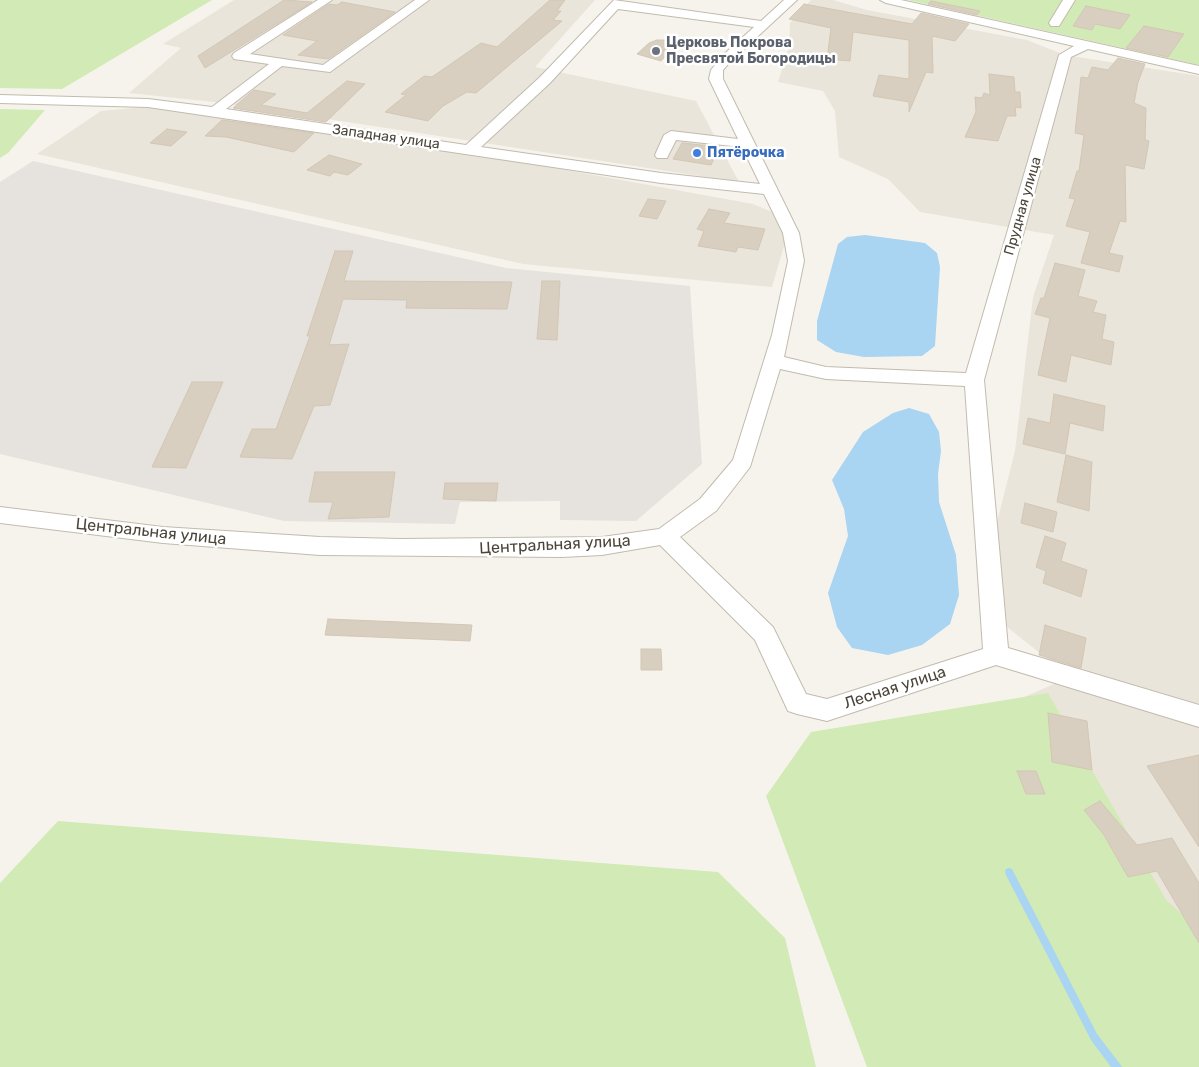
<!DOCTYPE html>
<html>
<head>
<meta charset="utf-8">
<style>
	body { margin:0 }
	canvas { display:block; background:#f6f3ec }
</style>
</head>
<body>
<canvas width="1199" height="1067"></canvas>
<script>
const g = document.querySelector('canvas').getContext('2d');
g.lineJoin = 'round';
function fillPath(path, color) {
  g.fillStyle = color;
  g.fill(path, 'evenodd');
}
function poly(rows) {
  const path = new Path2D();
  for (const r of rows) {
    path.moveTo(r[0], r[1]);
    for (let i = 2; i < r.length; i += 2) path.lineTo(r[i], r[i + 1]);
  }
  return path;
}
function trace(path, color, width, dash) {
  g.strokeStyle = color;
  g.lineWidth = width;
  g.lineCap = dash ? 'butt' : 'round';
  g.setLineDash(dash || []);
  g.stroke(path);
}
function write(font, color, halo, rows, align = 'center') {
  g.font = font + ' Rubik,sans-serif';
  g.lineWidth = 5;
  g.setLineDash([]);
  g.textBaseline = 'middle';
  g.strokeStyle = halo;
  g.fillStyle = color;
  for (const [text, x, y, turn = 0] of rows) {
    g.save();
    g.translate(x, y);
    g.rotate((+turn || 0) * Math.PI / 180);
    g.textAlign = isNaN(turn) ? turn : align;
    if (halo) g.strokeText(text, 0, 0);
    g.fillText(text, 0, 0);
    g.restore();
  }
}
const residential = poly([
	[234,0,595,0,535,67,696,101,739,182,223,103,129,93,181,48,163,44],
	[811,0,833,0,867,10,1027,40,1065,55,1199,76,1199,996,1008,704,1070,677,1002,623,994,534,1015,451,1033,297,1054,235,920,212,888,179,839,157,835,111,823,91,778,82,789,47,790,23],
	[155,106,506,159,753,204,784,217,789,229,772,287,523,264,37,154,101,111]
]);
const industrial = poly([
	[33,161,506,268,690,286,702,464,636,521,560,520,560,501,460,502,455,524,284,521,0,454,0,182]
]);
const green = poly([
	[0,0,212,0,62,89,0,88],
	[908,0,1199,0,1199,65],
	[0,109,45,110,8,153,0,158],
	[1048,693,1166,900,1199,930,1199,1067,867,1067,766,796,811,732],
	[58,821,718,872,785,938,816,1067,0,1067,0,883]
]);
const water = poly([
	[865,235,925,243,937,253,940,267,935,346,922,356,864,357,836,352,817,340,817,321,838,244,847,237],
	[909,408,929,414,939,432,941,451,938,474,939,502,956,555,959,595,950,624,922,645,888,655,852,648,837,627,828,593,848,536,844,509,832,480,863,432,893,413]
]);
const stream = poly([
	[1009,868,1012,869,1097,1034,1120,1064,1122,1067,1111,1067,1091,1040,1006,875,1005,872,1006,869,1009,868]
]);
const building = poly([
	[284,0,312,2,205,68,198,56,284,0],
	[550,0,565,0,557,11,561,11,553,20,562,21,476,93,467,92,443,106,428,121,385,112,406,95,401,94,424,76,432,77,481,43,497,47,550,0],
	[931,1,980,11,977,15,928,4,931,1],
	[342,2,395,12,328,59,298,55,317,41,283,35,329,4,337,5,342,2],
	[804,4,912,24,921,13,969,24,955,41,932,36,933,73,926,72,909,112,909,102,873,96,879,75,909,79,909,40,853,32,850,61,827,59,831,28,789,19,804,4],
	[1086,6,1130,15,1120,29,1095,24,1092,30,1073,26,1086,6],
	[1144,26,1184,34,1168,57,1126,48,1144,26],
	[657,40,680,40,661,61,637,54,649,43,657,40],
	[1118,58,1145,64,1138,82,1134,103,1146,108,1145,140,1149,141,1144,169,1125,165,1126,222,1120,221,1109,253,1123,256,1119,272,1081,263,1090,232,1066,226,1075,199,1069,198,1077,171,1079,171,1084,135,1075,133,1081,77,1088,78,1092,67,1108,70,1118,58],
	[989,74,1014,77,1015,92,1020,92,1021,108,1015,107,1016,116,1007,116,998,141,965,137,976,112,975,97,982,98,984,93,990,95,989,74],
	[347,81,365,84,326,122,233,108,254,90,276,94,261,105,307,113,347,81],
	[222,120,314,133,294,152,226,137,205,136,222,120],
	[167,129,187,132,171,146,150,143,167,129],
	[682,143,720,147,711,165,673,159,682,143],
	[329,155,362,164,348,175,334,172,330,176,307,170,329,155],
	[648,199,666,201,657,219,639,216,648,199],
	[709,209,730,213,724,223,765,229,758,250,738,247,736,252,698,246,704,231,697,229,709,209],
	[335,251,353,251,344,281,512,282,507,309,406,308,407,300,343,299,329,345,349,344,330,405,314,406,292,459,240,457,252,429,276,429,310,336,307,336,335,251],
	[1055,263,1085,270,1078,296,1097,301,1093,312,1106,315,1102,339,1114,342,1111,365,1071,355,1066,382,1038,375,1050,318,1035,314,1041,298,1044,298,1055,263],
	[542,281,560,281,557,340,537,339,542,281],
	[192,382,223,382,186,468,152,467,192,382],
	[1054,394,1105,406,1103,431,1070,423,1065,454,1023,444,1028,418,1050,423,1054,394],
	[1066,455,1092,462,1089,511,1057,502,1066,455],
	[315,472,395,472,389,517,328,519,333,502,309,502,315,472],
	[445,483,498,483,496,501,443,499,445,483],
	[1025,503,1057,512,1053,532,1021,523,1025,503],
	[1045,536,1066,543,1061,561,1087,570,1081,597,1043,583,1046,571,1036,567,1045,536],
	[328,619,472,625,470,641,325,635,328,619],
	[1045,625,1086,638,1081,668,1039,655,1045,625],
	[641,649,661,649,662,670,641,670,641,649],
	[1048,713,1087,721,1092,770,1052,762,1048,713],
	[1199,755,1199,847,1147,766,1199,755],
	[1017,771,1036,771,1045,794,1026,794,1017,771],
	[1100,801,1137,845,1172,838,1199,883,1199,943,1157,871,1128,877,1104,835,1084,810,1100,801]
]);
const minor = poly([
	[318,0,332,0,250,54,323,65,415,0,429,0,330,72,282,66,226,109,466,145,540,77,614,0,761,21,784,0,797,0,729,63,723,70,723,79,799,233,804,261,784,357,826,367,966,373,1059,55,1074,46,886,3,880,0,901,0,1199,66,1199,74,1088,49,1071,57,984,380,1008,648,1199,705,1199,727,996,665,827,721,797,714,788,711,755,640,660,545,602,555,562,557,320,555,163,543,0,523,0,507,163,527,320,537,401,539,602,537,659,529,700,499,733,460,772,335,788,261,783,233,764,194,661,183,148,107,0,103,0,95,148,99,212,107,269,64,234,59,232,56,234,53,318,0],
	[618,9,754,27,721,57,711,70,709,79,738,139,671,131,664,135,655,155,657,158,667,158,676,140,742,147,760,184,661,173,481,147,550,83,618,9],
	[780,369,826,379,965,386,983,649,827,699,806,694,773,627,680,537,716,511,750,467,780,369],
	[1063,0,1075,0,1059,26,1051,26,1049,23,1063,0]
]);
const markers = [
	[656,51,5,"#6b7280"],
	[697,153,5,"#3f7fe0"]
];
const farWorshipnames = [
	["Церковь Покрова",666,43],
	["Пресвятой Богородицы",666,59]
];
const farStreetnames = [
	["Западная улица",386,137,8],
	["Прудная улица",1023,206,-74]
];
const farShopnames = [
	["Пятёрочка",707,153]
];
const streetNames = [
	["Центральная улица",151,532,6],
	["Центральная улица",555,545,-3],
	["Лесная улица",895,688,-18]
];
fillPath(residential, '#eae5da');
fillPath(industrial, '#e6e2dd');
fillPath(green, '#d2eab5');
fillPath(water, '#a9d4f2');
fillPath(stream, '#a9d4f2');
fillPath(building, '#d8cfc1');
trace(building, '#d3c7b4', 1);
trace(minor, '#c2bbae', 2);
fillPath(minor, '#fff');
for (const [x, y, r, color] of markers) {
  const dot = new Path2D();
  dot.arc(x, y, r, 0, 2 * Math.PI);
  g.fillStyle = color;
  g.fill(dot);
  trace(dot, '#fff', 2);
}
write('bold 14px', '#5b616d', '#fff', farWorshipnames, 'left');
write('14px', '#4b4439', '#fff', farStreetnames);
write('bold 14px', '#366cbe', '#fff', farShopnames, 'left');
write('16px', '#4b4439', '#fff', streetNames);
</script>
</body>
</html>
